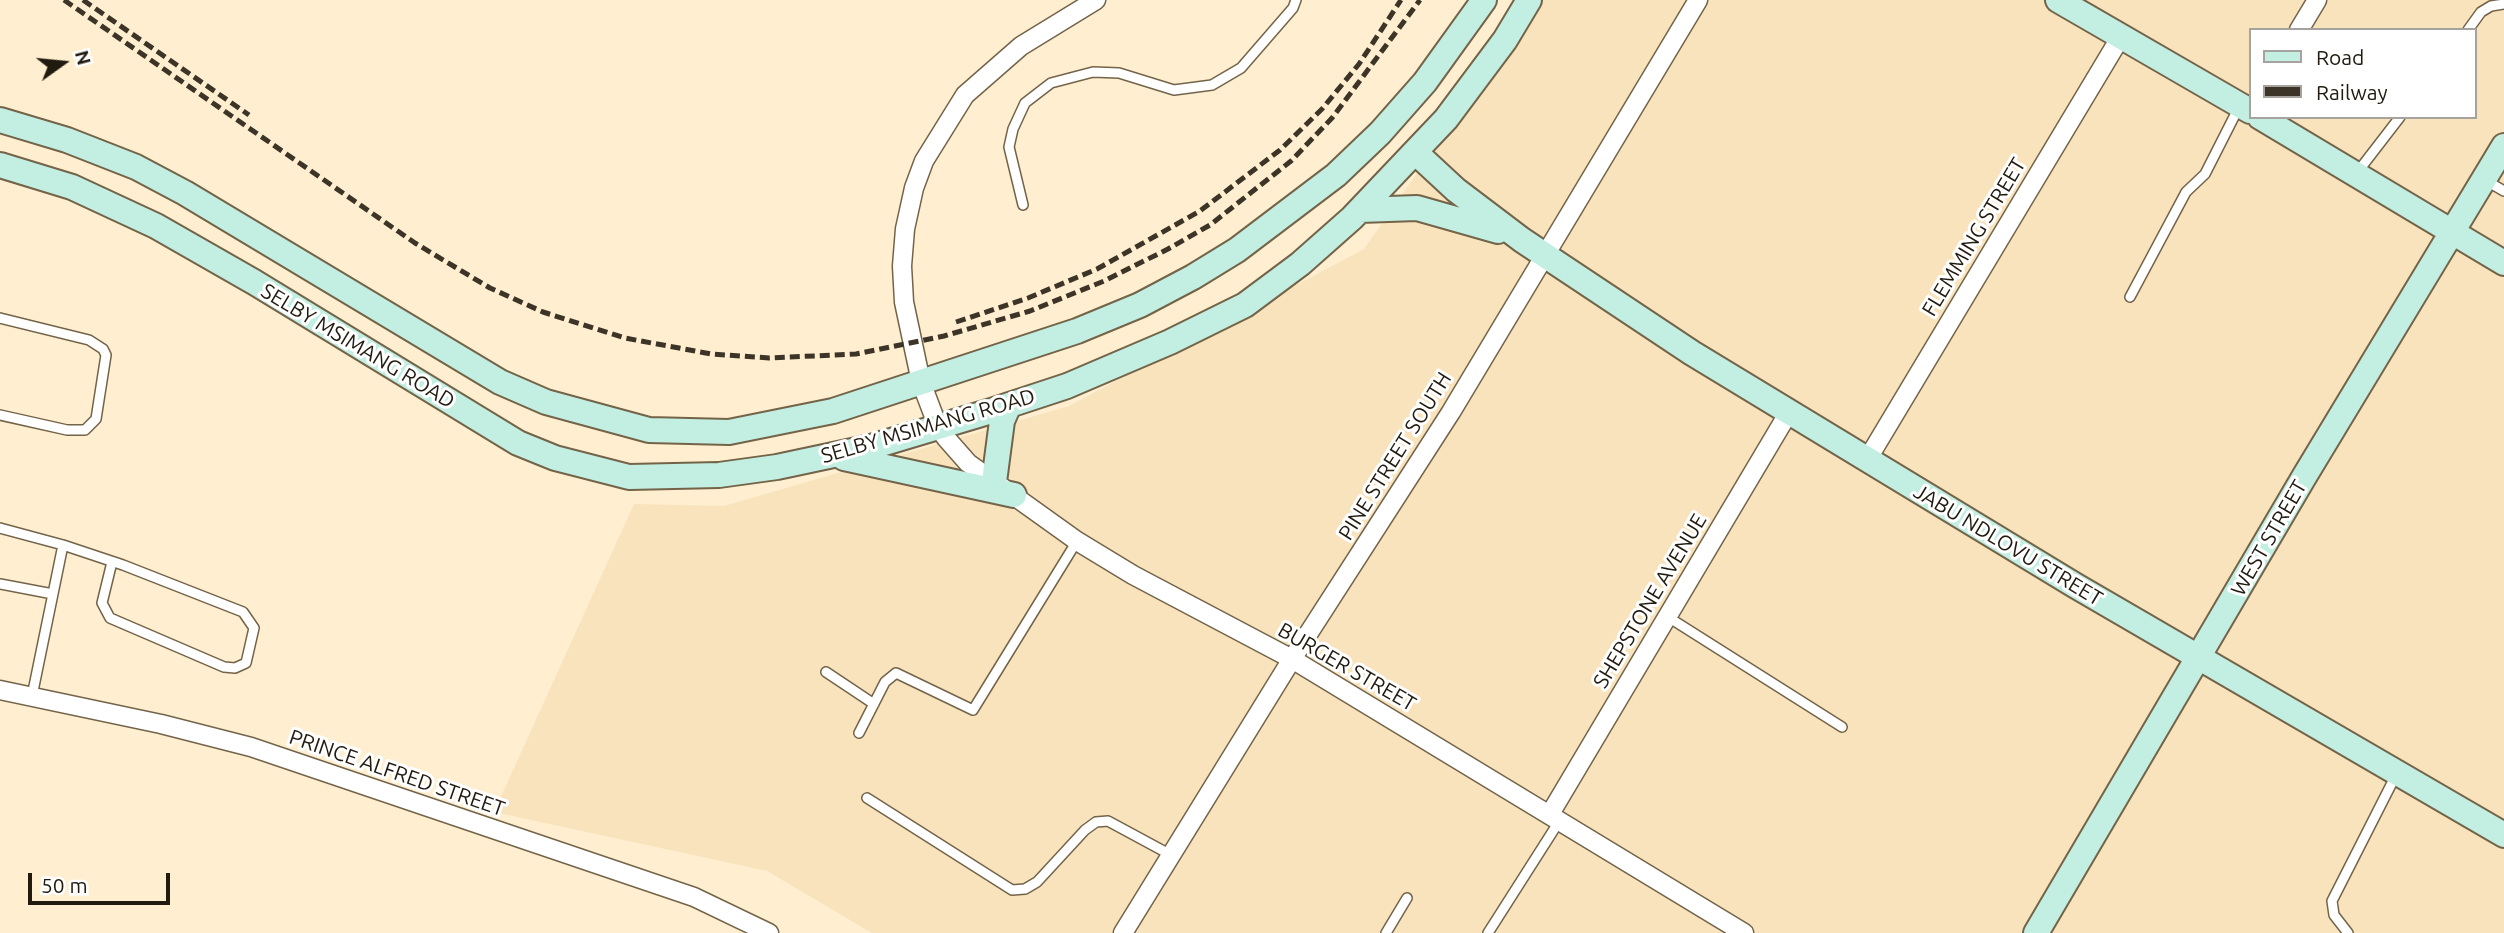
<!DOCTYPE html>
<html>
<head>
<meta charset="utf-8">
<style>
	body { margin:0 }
	#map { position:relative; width:2504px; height:933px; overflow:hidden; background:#ffeecf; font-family:Ubuntu,sans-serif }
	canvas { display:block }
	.legend { position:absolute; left:2249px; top:28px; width:228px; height:91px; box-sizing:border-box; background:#fff; border:2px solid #a6a39f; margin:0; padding:9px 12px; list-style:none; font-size:21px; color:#201a0f }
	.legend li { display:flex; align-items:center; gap:14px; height:35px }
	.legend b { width:35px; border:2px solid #a6a39f }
	.north { position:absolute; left:28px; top:28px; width:70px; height:70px; -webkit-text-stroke:5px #fff; paint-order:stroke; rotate:75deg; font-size:19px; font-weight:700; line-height:28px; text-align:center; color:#201a0f }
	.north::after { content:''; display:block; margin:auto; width:24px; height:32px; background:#201a0f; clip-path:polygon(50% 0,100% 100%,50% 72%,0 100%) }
	.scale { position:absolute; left:28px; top:873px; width:142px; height:32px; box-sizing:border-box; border:4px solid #201a0f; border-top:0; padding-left:9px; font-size:21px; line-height:24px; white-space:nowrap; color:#201a0f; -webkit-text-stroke:5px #fff; paint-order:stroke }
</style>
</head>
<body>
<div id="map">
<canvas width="2504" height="933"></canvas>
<ul class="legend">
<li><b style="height:9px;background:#c3eee2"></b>Road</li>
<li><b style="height:9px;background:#3c3527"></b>Railway</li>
</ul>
<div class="north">N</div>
<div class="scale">50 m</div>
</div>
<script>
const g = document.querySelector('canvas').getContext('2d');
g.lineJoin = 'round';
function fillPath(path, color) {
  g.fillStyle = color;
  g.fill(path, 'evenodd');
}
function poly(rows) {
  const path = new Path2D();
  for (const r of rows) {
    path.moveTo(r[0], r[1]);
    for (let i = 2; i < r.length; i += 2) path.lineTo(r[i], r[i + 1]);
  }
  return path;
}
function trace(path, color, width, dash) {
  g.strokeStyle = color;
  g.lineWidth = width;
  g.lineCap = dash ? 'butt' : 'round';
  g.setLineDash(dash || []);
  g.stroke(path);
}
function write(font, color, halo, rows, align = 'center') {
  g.font = font + ' Ubuntu,sans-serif';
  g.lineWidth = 6;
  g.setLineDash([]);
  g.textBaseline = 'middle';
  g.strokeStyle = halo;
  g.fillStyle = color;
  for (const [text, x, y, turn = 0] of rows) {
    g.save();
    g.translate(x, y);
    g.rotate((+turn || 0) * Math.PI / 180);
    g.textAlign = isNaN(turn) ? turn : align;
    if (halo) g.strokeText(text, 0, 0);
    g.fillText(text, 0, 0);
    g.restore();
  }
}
const built = poly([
	[1538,0,2504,0,2504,933,872,933,767,871,494,812,634,504,724,506,1069,406,1364,249],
	[2250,30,2474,30,2474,117,2250,117]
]);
const lane = poly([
	[2468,30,2481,12,2491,6,2504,4],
	[2356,174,2400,117],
	[2485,180,2504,191],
	[1023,205,1009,147,1013,129,1025,103,1051,83,1093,72,1119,73,1174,90,1212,85,1241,68,1293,8,1296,0],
	[2130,297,2186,192,2205,174,2239,107],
	[0,318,89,340,103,349,106,355,96,419,85,430,67,430,0,415],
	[0,528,63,545,123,565,243,612,254,628,246,663,235,668,224,667,110,618,102,603,112,562],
	[0,584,53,594],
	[1668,617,1842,727],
	[826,672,874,704],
	[32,696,63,545],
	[859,733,885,682,896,673,973,710,1077,541],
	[867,798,1012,890,1025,889,1037,882,1085,830,1096,822,1108,821,1171,855],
	[1386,933,1407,898],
	[1488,933,1560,820],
	[2348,933,2334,915,2332,901,2397,773]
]);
const street = poly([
	[1096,0,1021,46,965,95,924,161,914,188,905,229,902,266,904,302,921,382,938,427,946,438,968,463,1077,541,1133,575,1292,659,1744,933],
	[2299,30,2317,0],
	[1867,460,2120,38],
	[0,690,161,724,251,747,694,897,769,933],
	[1550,814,1789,412],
	[1123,933,1292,659,1451,412,1698,0]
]);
const secondary = poly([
	[2058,0,2250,111],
	[2260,117,2504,263],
	[0,120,67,140,136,167,185,193,500,382,546,402,649,430,729,432,833,411,1077,331,1140,305,1193,277,1237,250,1336,175,1380,133,1425,82,1484,0],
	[1415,152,1456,190,1522,240,1692,353,2076,586,2504,835],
	[0,165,72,187,156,226,254,282,518,443,555,458,629,477,719,475,777,467,871,447,988,412,1067,386,1170,342,1245,305,1300,264,1352,218,1446,119,1505,40,1529,0],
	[1360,210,1417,208,1498,231],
	[844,458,1014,495],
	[994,482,1002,421,1009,405],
	[2036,933,2304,477,2504,146]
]);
const rail = poly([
	[64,0,415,243,490,288,543,312,625,338,711,354,769,358,856,354,944,336,1030,311,1104,281,1168,249,1210,225,1291,161,1332,118,1420,0],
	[83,0,249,115],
	[956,322,1028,298,1097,269,1200,211,1280,150,1322,109,1359,64,1401,0]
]);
const streetNames = [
	["FLEMMING STREET",1974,237,-59],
	["SELBY MSIMANG ROAD",358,346,31],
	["SELBY MSIMANG ROAD",928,426,-16],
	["PINE STREET SOUTH",1395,456,-58],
	["WEST STREET",2269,538,-60],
	["JABU NDLOVU STREET",2008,545,31],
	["SHEPSTONE AVENUE",1650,601,-59],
	["BURGER STREET",1347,667,30],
	["PRINCE ALFRED STREET",397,773,19]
];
fillPath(built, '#f8e3bd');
trace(lane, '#736449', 12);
trace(street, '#736449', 21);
trace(secondary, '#736449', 28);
trace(lane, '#fff', 9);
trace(street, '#fff', 18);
trace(secondary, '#c3eee2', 24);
trace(rail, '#3c3527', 5, [10, 5]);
write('21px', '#201a0f', '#fff', streetNames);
</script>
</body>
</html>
